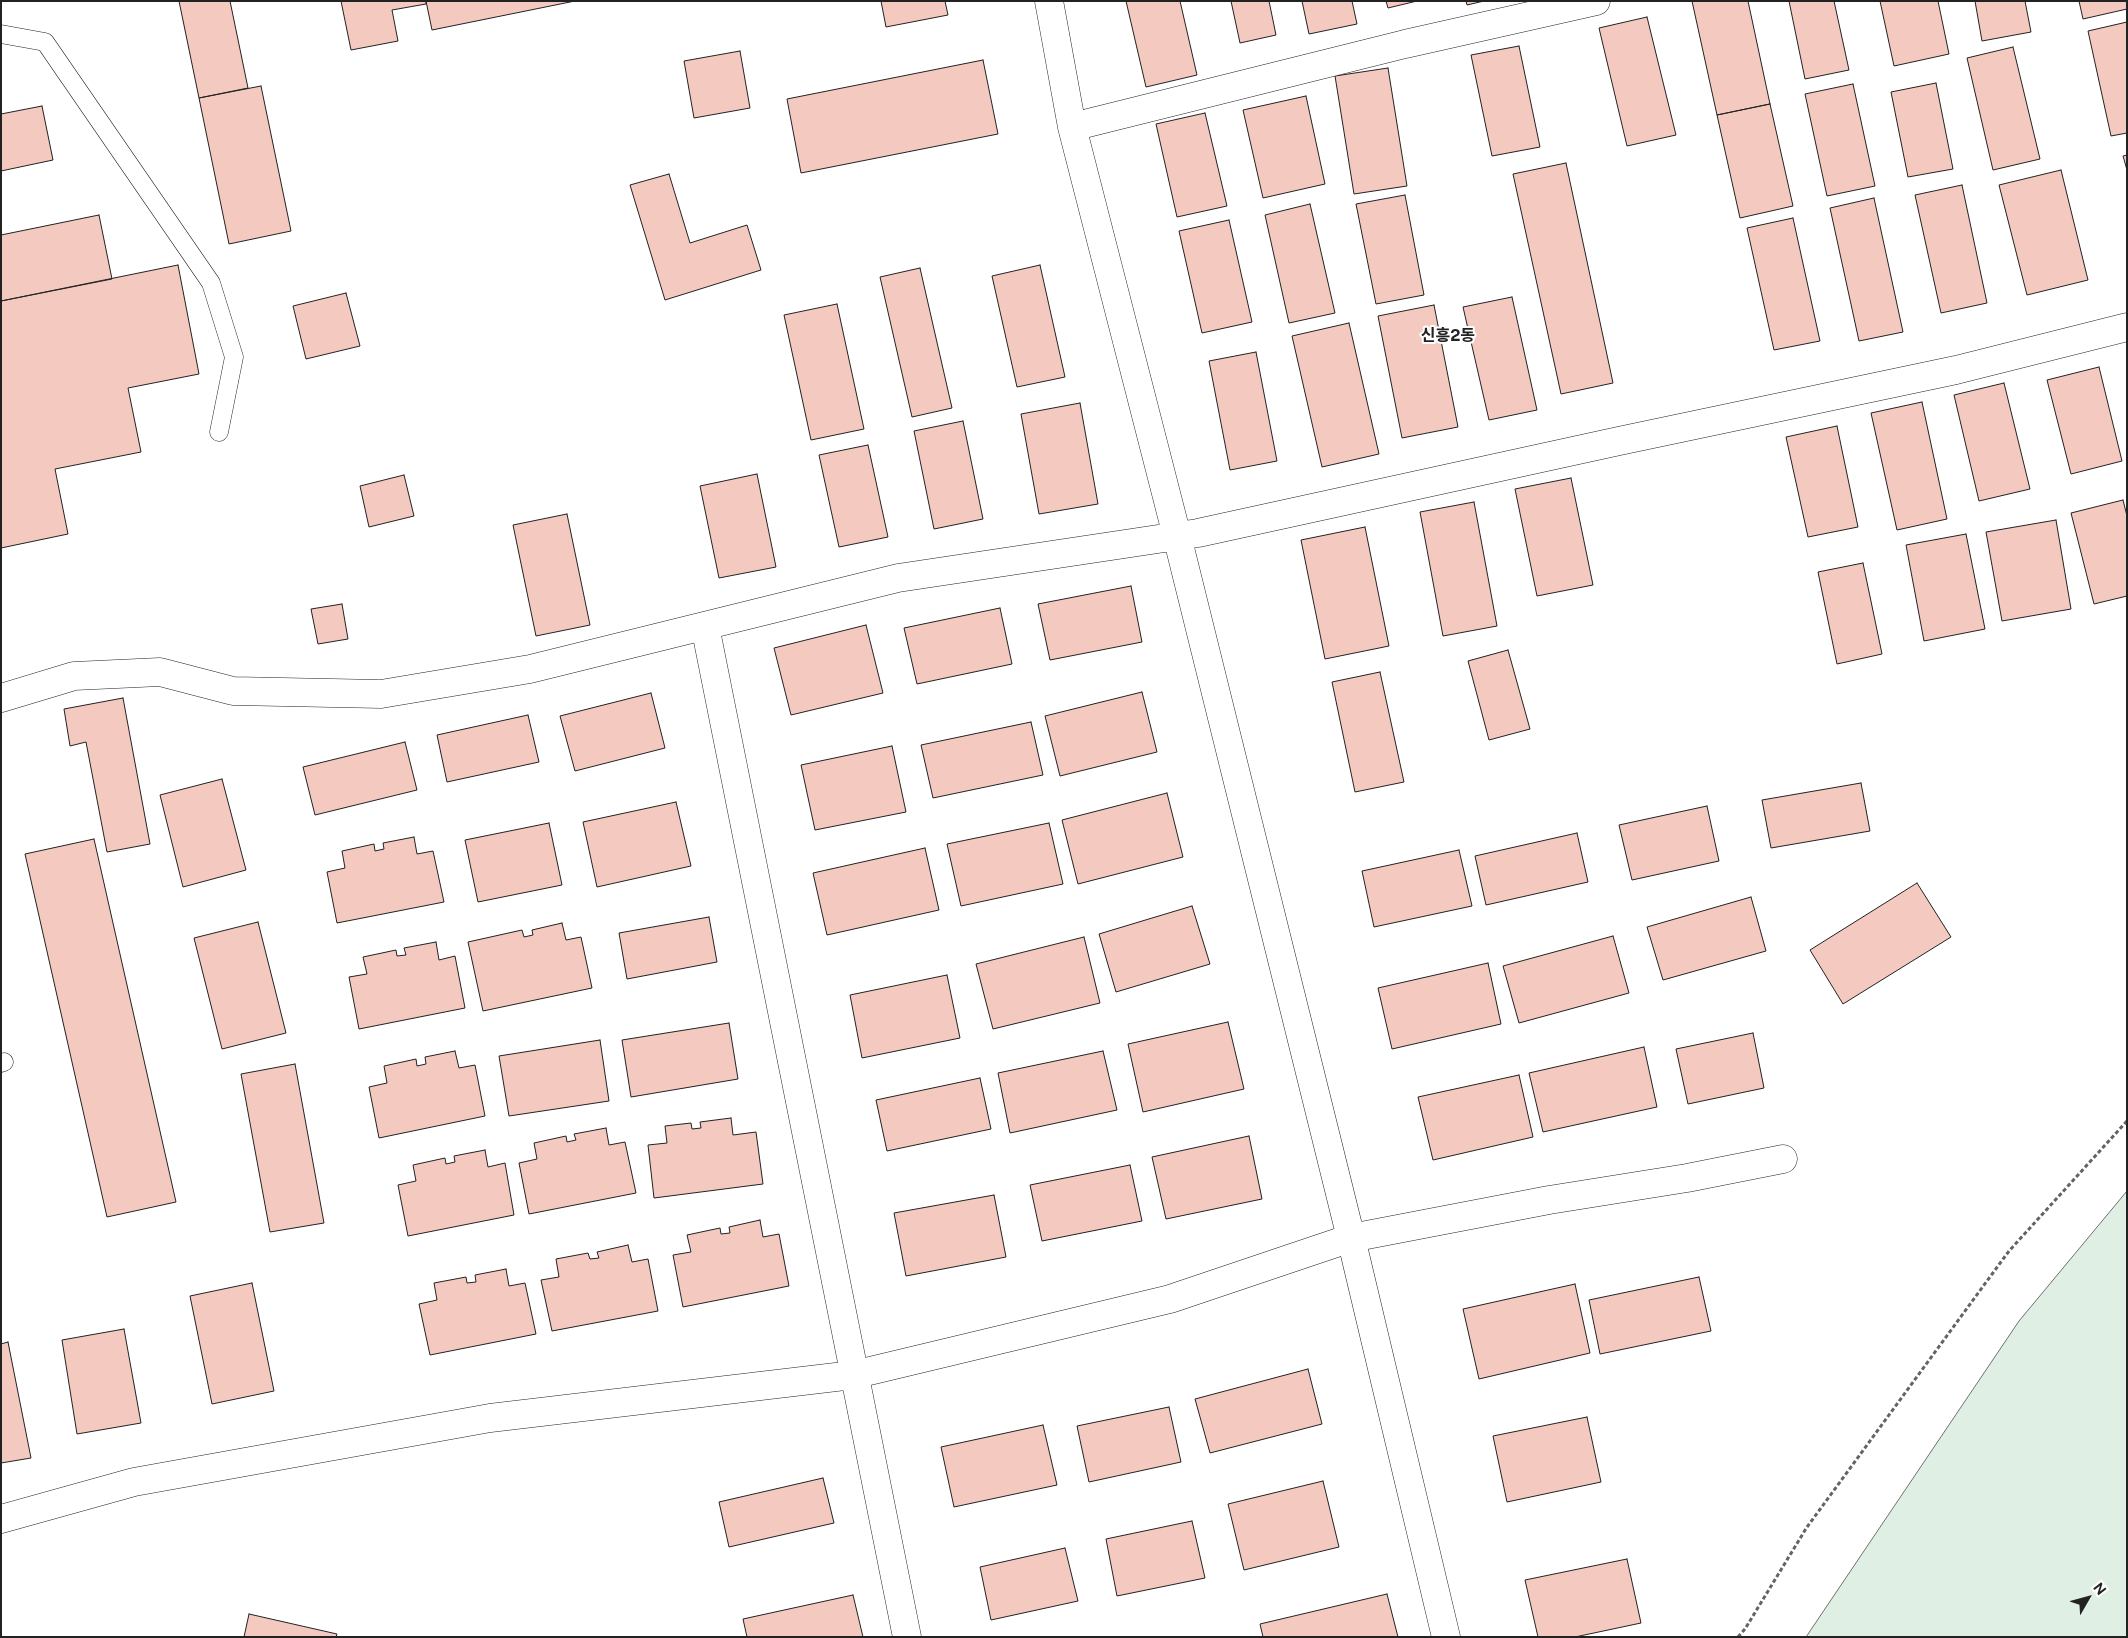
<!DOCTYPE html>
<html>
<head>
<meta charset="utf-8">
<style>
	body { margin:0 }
	#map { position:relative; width:2128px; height:1638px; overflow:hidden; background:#fff; font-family:"Public Sans",sans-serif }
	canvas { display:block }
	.frame { position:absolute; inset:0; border:2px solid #222; pointer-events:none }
	.north { position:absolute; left:2063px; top:1573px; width:50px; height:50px; -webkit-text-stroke:4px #fff; paint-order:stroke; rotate:52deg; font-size:14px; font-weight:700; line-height:20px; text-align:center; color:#222 }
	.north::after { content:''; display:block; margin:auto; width:18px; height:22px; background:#222; clip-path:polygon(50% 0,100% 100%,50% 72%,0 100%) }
</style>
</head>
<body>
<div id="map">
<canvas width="2128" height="1638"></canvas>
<div class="frame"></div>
<div class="north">N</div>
</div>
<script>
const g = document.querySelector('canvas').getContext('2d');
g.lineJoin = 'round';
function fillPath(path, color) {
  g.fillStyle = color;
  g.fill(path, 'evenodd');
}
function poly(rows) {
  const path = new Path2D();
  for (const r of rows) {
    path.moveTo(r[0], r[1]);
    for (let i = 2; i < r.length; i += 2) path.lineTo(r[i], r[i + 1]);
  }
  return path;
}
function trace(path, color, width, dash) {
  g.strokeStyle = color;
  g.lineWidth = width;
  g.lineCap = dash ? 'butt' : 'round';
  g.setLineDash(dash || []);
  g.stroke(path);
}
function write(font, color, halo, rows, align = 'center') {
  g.font = font + ' "Public Sans","Noto Sans KR",sans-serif';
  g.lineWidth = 4;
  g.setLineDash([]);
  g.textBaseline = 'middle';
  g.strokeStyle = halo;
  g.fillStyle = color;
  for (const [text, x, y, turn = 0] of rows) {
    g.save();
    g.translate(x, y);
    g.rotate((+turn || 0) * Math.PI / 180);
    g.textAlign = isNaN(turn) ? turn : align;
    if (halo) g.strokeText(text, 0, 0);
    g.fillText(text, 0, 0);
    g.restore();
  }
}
const green = poly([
	[2127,1191,2127,1637,1806,1637,2019,1321,2127,1191]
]);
const building = poly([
	[179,1,230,1,248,88,199,98,179,1],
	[341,1,426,1,426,4,392,10,398,41,351,50,341,1],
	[426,1,575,1,432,30,426,1],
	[881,1,945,1,948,15,886,27,881,1],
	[1126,1,1180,1,1197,75,1146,87,1126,1],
	[1231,1,1269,1,1276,35,1240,43,1231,1],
	[1302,1,1352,1,1357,24,1309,34,1302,1],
	[1386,1,1417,1,1388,8,1386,1],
	[1466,1,1484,1,1467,5,1466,1],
	[1692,1,1748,1,1770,104,1717,115,1692,1],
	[1789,1,1834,1,1849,70,1805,79,1789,1],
	[1880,1,1938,1,1949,54,1894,66,1880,1],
	[1975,1,2025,1,2031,32,1982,41,1975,1],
	[2079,1,2127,1,2127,9,2083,19,2079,1],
	[1647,17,1676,135,1627,146,1599,28,1647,17],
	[2127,22,2127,133,2111,136,2088,31,2127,22],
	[1519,46,1540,147,1492,156,1471,55,1519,46],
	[2013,47,2040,159,1993,170,1967,58,2013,47],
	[740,51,750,108,694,118,684,61,740,51],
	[983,60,998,134,801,173,787,99,983,60],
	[1388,68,1407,186,1354,194,1335,76,1388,68],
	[1936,83,1953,169,1908,177,1891,92,1936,83],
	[1853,84,1875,186,1827,196,1805,94,1853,84],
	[261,86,291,231,229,244,199,98,261,86],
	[1306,96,1325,184,1263,198,1243,110,1306,96],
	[1770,104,1793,206,1740,218,1717,115,1770,104],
	[42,106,53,160,1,171,1,114,42,106],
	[1205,113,1227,206,1177,217,1156,124,1205,113],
	[2127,155,2127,170,2123,156,2127,155],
	[1566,163,1613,383,1561,394,1513,174,1566,163],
	[2061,170,2088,280,2027,295,1999,185,2061,170],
	[669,174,690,243,747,225,761,270,665,300,630,185,669,174],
	[1962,185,1987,303,1941,313,1915,195,1962,185],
	[1405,195,1424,295,1376,304,1356,204,1405,195],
	[1874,198,1903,332,1859,341,1830,208,1874,198],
	[1310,204,1335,313,1289,323,1265,215,1310,204],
	[99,215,112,279,1,301,1,235,99,215],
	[1793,218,1820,341,1774,350,1747,228,1793,218],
	[1229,220,1252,322,1202,333,1179,231,1229,220],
	[178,265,199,374,128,388,141,452,55,469,68,534,1,548,1,301,178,265],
	[1040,265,1065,377,1017,387,992,276,1040,265],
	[920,268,952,408,912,417,880,277,920,268],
	[346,293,360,346,306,359,293,306,346,293],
	[1512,297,1537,410,1489,420,1463,307,1512,297],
	[837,304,864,429,811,440,784,315,837,304],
	[1434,305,1458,427,1402,438,1378,316,1434,305],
	[1349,323,1379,454,1322,467,1292,336,1349,323],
	[1256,352,1277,461,1230,470,1209,361,1256,352],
	[2099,367,2122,461,2071,474,2047,380,2099,367],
	[2004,383,2030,489,1979,501,1954,395,2004,383],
	[1922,402,1947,519,1897,530,1871,413,1922,402],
	[1080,403,1098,504,1039,514,1021,414,1080,403],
	[963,421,983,519,934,529,914,431,963,421],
	[1837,426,1858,527,1808,537,1786,437,1837,426],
	[868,445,888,537,839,547,819,455,868,445],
	[757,474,776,567,719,578,700,486,757,474],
	[404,475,414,516,369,527,360,486,404,475],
	[1571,478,1593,585,1537,596,1515,489,1571,478],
	[2123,500,2127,516,2127,596,2094,604,2071,513,2123,500],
	[1474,502,1497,626,1443,636,1420,512,1474,502],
	[567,514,590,625,536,636,513,525,567,514],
	[2056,520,2071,609,2002,621,1986,532,2056,520],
	[1365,527,1389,646,1325,659,1301,540,1365,527],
	[1966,534,1985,629,1924,641,1906,545,1966,534],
	[1863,563,1882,654,1837,664,1818,572,1863,563],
	[1131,586,1142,642,1050,660,1038,604,1131,586],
	[342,604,348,639,318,644,311,609,342,604],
	[1000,608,1012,664,917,684,904,628,1000,608],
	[866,625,883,693,791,715,774,648,866,625],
	[1508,650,1530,729,1489,740,1468,661,1508,650],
	[1380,672,1404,782,1355,792,1332,682,1380,672],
	[1142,692,1157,752,1060,776,1045,716,1142,692],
	[651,693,665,748,575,771,560,716,651,693],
	[123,698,150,844,107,852,86,742,70,746,64,709,123,698],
	[528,715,539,762,447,782,437,735,528,715],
	[1031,722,1043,775,933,798,921,745,1031,722],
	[405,742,417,790,315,815,303,767,405,742],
	[892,746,906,812,815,830,801,765,892,746],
	[222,779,246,870,183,887,160,795,222,779],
	[1861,783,1870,831,1771,848,1762,800,1861,783],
	[1167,793,1183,857,1078,884,1062,820,1167,793],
	[676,802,691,866,597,887,583,822,676,802],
	[1707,806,1719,861,1632,880,1619,825,1707,806],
	[549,823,562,885,478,902,465,840,549,823],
	[1049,823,1063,884,961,906,947,844,1049,823],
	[1577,833,1588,882,1486,905,1475,856,1577,833],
	[414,837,417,854,433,851,444,902,337,923,327,872,345,868,342,851,374,844,375,851,384,849,383,843,414,837],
	[94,839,176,1202,107,1217,25,854,94,839],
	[925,848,939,910,827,935,813,873,925,848],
	[1459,850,1472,906,1374,927,1362,871,1459,850],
	[1917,883,1951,937,1843,1004,1810,950,1917,883],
	[1751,897,1766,951,1663,980,1647,927,1751,897],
	[1192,906,1210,964,1116,992,1099,934,1192,906],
	[709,917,717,962,627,979,619,933,709,917],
	[258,922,286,1033,222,1049,194,938,258,922],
	[562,923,566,940,581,937,592,988,483,1011,468,942,522,930,524,937,533,935,532,930,562,923],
	[1613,936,1629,993,1519,1023,1503,966,1613,936],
	[1084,937,1100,1003,993,1029,976,964,1084,937],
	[436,942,439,960,455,956,465,1008,359,1029,349,977,367,974,363,957,396,950,397,956,406,955,404,948,436,942],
	[1488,963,1501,1024,1392,1049,1378,988,1488,963],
	[947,975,960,1038,862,1058,850,995,947,975],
	[1228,1022,1244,1089,1143,1112,1128,1044,1228,1022],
	[729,1023,738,1079,631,1097,622,1040,729,1023],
	[1753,1033,1764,1088,1688,1104,1676,1049,1753,1033],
	[600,1040,609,1101,509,1116,499,1056,600,1040],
	[1644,1047,1657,1107,1543,1132,1529,1073,1644,1047],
	[455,1051,459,1068,475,1065,485,1116,379,1138,369,1087,387,1083,384,1066,416,1059,417,1066,426,1064,425,1057,455,1051],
	[1103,1051,1117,1110,1010,1133,998,1073,1103,1051],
	[295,1064,324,1223,270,1232,241,1074,295,1064],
	[1519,1075,1533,1137,1433,1160,1418,1097,1519,1075],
	[980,1078,991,1129,887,1151,876,1100,980,1078],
	[731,1118,733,1135,756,1132,763,1184,654,1198,648,1145,667,1143,665,1126,691,1123,692,1129,701,1128,700,1122,731,1118],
	[606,1128,609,1145,625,1142,636,1193,529,1214,519,1163,537,1159,534,1143,566,1136,567,1142,576,1140,574,1134,606,1128],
	[1249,1136,1262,1199,1166,1219,1152,1157,1249,1136],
	[485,1150,488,1167,505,1163,514,1215,408,1236,398,1185,416,1181,413,1165,445,1158,446,1164,455,1162,454,1156,485,1150],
	[1130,1165,1142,1221,1042,1241,1030,1185,1130,1165],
	[994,1195,1006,1257,906,1276,894,1213,994,1195],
	[760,1220,763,1237,779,1234,789,1286,683,1307,673,1255,691,1252,687,1235,720,1228,721,1234,730,1233,729,1227,760,1220],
	[628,1245,632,1262,648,1259,658,1311,552,1331,541,1280,559,1277,556,1259,588,1253,590,1259,599,1258,597,1252,628,1245],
	[506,1269,509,1286,525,1283,536,1334,430,1355,419,1304,437,1300,434,1283,466,1277,467,1283,476,1282,475,1275,506,1269],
	[1699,1277,1711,1331,1600,1354,1589,1300,1699,1277],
	[252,1283,274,1391,212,1404,190,1296,252,1283],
	[1575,1284,1590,1353,1479,1379,1463,1309,1575,1284],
	[124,1329,141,1423,77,1434,62,1340,124,1329],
	[8,1342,31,1458,1,1463,1,1344,8,1342],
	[1308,1369,1322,1424,1210,1453,1195,1399,1308,1369],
	[1169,1407,1181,1462,1089,1482,1077,1426,1169,1407],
	[1587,1417,1601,1482,1507,1502,1493,1436,1587,1417],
	[1043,1425,1057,1485,954,1507,941,1447,1043,1425],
	[823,1478,834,1523,729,1547,719,1502,823,1478],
	[1323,1481,1339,1547,1244,1570,1228,1504,1323,1481],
	[1192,1521,1205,1578,1117,1596,1106,1539,1192,1521],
	[1065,1548,1078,1601,991,1620,980,1567,1065,1548],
	[1627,1559,1641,1623,1575,1637,1538,1637,1525,1580,1627,1559],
	[1387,1594,1398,1637,1263,1637,1260,1624,1387,1594],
	[853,1595,863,1637,747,1637,743,1619,853,1595],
	[249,1614,337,1634,336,1637,244,1637,249,1614]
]);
const path = poly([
	[1738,1637,1745,1629,1807,1527,2009,1251,2127,1121]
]);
const service = poly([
	[1,34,45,42,211,283,234,357,219,432],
	[1,1063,4,1062]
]);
const minor = poly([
	[1049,1,1072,127,1177,536,1351,1238,1446,1637],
	[1072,127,1405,44,1596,1],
	[705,626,907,1637],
	[1,698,74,676,160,672,233,691,381,694,530,669,898,578,1198,533,1619,441,1956,370,2127,327],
	[1,1519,134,1482,490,1418,853,1375,1170,1299,1351,1238,1549,1200,1687,1178,1783,1159]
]);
const quarterNames = [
	["신흥2동",1448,336]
];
fillPath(green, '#e0efe3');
trace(green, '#6f6f6f', 1);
fillPath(building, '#f3c9c0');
trace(building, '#222', 1);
trace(service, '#222', 19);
trace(minor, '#222', 29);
trace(path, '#646464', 3, [4, 2.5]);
trace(service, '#fff', 18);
trace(minor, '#fff', 28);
write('bold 16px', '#222', '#fff', quarterNames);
</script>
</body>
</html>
